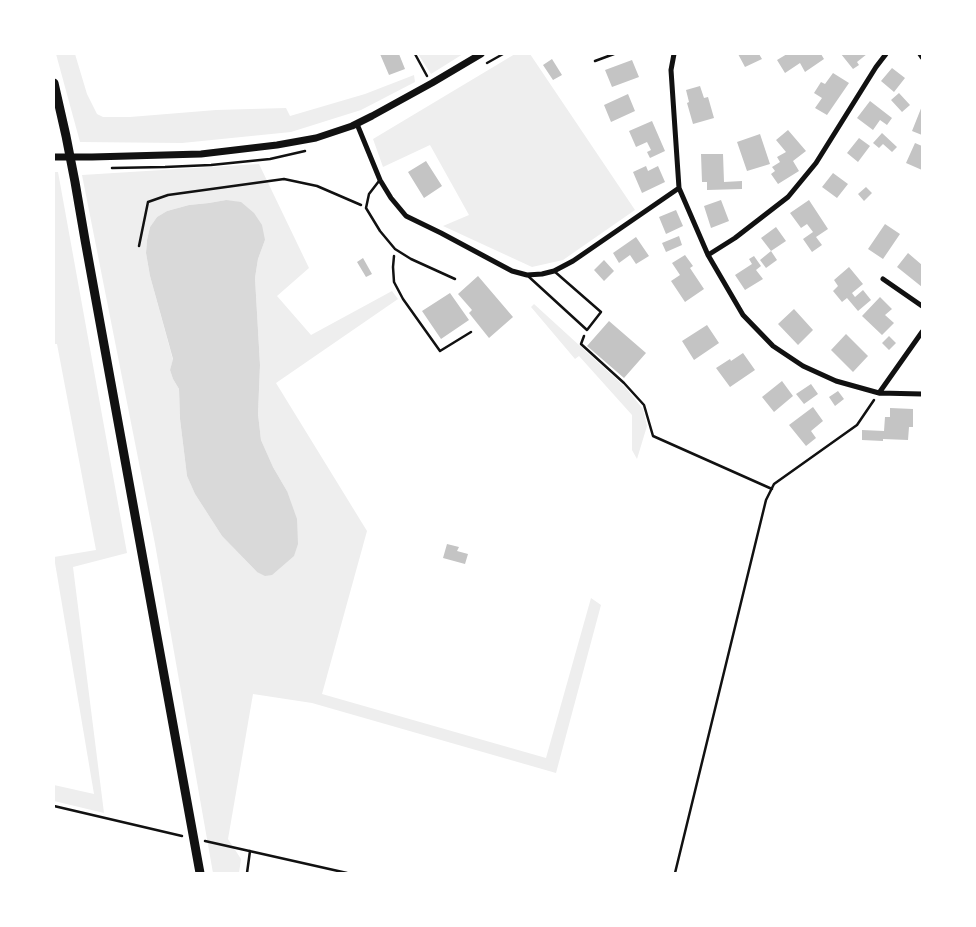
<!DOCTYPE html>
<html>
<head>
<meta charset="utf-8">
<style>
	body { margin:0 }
	#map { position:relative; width:976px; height:927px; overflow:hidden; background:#fff; font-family:"PT Sans Narrow",sans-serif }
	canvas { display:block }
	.frame { position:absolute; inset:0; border:55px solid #fff; pointer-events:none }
</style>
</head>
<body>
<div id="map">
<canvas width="976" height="927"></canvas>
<div class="frame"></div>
</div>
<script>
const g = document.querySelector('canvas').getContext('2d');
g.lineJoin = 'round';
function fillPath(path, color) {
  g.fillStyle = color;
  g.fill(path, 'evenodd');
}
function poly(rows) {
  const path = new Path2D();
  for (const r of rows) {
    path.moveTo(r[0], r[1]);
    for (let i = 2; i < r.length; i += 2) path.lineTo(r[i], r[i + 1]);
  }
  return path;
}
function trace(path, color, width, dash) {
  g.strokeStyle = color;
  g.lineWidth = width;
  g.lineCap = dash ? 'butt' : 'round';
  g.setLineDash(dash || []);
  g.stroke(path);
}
const green = poly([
	[56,54,75,54,87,94,97,114,103,117,130,117,216,110,286,108,290,116,365,94,414,75,415,82,361,110,291,132,182,143,80,142],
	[418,54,463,54,431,74],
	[515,54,530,54,635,210,563,260,532,267,443,226,469,215,430,145,383,167,373,139],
	[259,164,309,268,277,296,311,335,392,291,398,299,276,383,367,531,322,694,546,758,591,598,601,605,556,773,312,703,253,694,228,839,241,859,239,873,213,873,155,544,82,175],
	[226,200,265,240,258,259,255,278,260,365,258,414,261,440,273,467,287,491,257,572,222,536,195,494,187,476,180,419,179,389,173,379,170,370,173,360,150,276,146,253,147,240,150,227,157,217,167,211,189,205,209,203],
	[54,172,58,172,127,553,73,567,104,813,54,801,54,785,94,794,54,557,96,550,57,344,54,344],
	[534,304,625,387,643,409,647,426,637,459,632,450,632,415,579,356,575,359,531,307]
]);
const water = poly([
	[226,200,241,202,254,213,262,225,265,240,258,259,255,278,260,365,258,414,261,440,273,467,287,491,297,519,298,544,294,556,272,575,265,576,257,572,222,536,195,494,187,476,180,419,179,389,173,379,170,370,173,359,150,276,146,253,147,240,150,227,157,217,167,211,189,205,209,203]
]);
const building = poly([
	[380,54,399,54,405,69,389,75],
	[738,54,759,54,762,59,745,67],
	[787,54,821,54,824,59,805,72,800,63,785,73,777,60],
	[841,54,867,54,857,62,859,65,853,69],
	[552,59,562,75,553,80,543,65],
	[632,60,639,77,612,87,605,70],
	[892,68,905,78,894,92,881,81],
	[833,73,849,83,827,115,815,108,822,98,814,93,821,82,825,84],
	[700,86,704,98,708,97,714,118,693,124,687,103,689,102,686,90],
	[899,93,910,105,902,112,891,100],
	[628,94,635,111,611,122,604,105],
	[870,101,892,118,887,125,880,120,873,130,857,118],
	[922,106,922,135,912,131],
	[652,121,665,151,650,158,647,152,651,150,647,142,636,147,629,131],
	[788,130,806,151,793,161,799,171,778,184,771,174,775,171,772,167,780,162,777,157,786,152,776,140],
	[882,133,897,147,892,152,883,144,879,148,873,143],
	[760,134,770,164,747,171,737,142],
	[859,138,870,146,858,162,847,153],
	[915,143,922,146,922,170,906,163],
	[701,154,723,154,724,182,742,181,742,189,707,190,707,182,702,182],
	[426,161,442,186,424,198,408,172],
	[646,166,648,171,658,166,665,182,642,193,633,172],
	[833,173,848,184,837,198,822,187],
	[866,187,872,193,864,201,858,194],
	[721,200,729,221,711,228,704,206],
	[809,200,828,229,816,237,822,245,812,252,803,239,813,232,807,224,801,228,790,213],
	[676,210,683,226,666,234,659,217],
	[885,224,900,234,883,259,868,249],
	[776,227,786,241,771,251,761,238],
	[679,236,682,245,666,252,662,243],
	[636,237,649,256,636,264,630,255,619,263,613,253],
	[771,251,777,260,766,268,760,260],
	[908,253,922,265,922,287,897,267],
	[685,255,693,266,690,268,704,289,685,302,671,281,680,275,672,263],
	[754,256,761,266,756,270,763,279,745,290,735,275,752,264,749,259],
	[363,258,372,274,366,277,357,262],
	[604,260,614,271,604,281,594,270],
	[849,267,863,284,852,293,855,297,863,290,871,300,858,311,847,298,842,302,833,291,838,286,834,280],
	[478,276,513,317,489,338,469,313,472,310,458,294],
	[450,293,469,320,441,339,422,311],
	[880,297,892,309,885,315,894,323,882,335,862,316],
	[794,309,813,330,798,345,778,324],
	[609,321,646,353,624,378,587,346],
	[707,325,719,343,694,360,682,341],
	[846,334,868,356,853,372,831,350],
	[889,336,896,343,889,350,882,343],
	[743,353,755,370,730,387,716,368,730,359,731,361],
	[782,381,793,396,774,412,762,397],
	[811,384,818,394,804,404,796,394],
	[838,391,844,399,835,406,829,397],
	[813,407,823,421,811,431,816,438,806,446,789,425],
	[890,408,913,409,913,427,909,427,908,440,883,439,883,441,862,440,862,430,884,431,885,417,890,417],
	[447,544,459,547,457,551,468,554,465,564,443,558]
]);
const path = poly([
	[415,54,427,76],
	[487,63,503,54],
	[112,168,165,167,211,165,270,159,305,151],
	[139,246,148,202,168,195,284,179,317,186,361,205],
	[394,256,393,267,394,282,403,299,440,351,471,332],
	[584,336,581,344,624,383,644,405,653,436,772,489],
	[54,806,182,836],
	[205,841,347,873],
	[247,873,250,851],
	[675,873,766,500,774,484,857,425,874,400]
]);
const service = poly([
	[595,61,614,54],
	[379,181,369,194,366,208,380,231,395,249,411,259,455,279],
	[528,276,587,330,601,312,554,271]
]);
const minor = poly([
	[674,54,671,70,679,188,708,255,743,315,773,346,803,366,836,381,879,393,922,394],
	[920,54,922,57],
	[357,124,380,180,391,198,406,216,441,233,497,263,512,271,527,275,542,274,554,271,573,261,679,188],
	[708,255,735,238,788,197,816,163,876,67,886,54],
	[883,279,922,306],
	[879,393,922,332]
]);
const tertiary = poly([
	[54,157,92,157,201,154,277,145,316,138,352,126,372,116,432,83,481,54]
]);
const primary = poly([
	[54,83,66,136,75,182,85,240,200,873]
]);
fillPath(green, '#eee');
fillPath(water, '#d9d9d9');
fillPath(building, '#c4c4c4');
trace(path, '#111', 2.5);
trace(service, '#111', 2.5);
trace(minor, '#111', 5);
trace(tertiary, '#111', 7);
trace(primary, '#111', 9);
</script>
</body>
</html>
